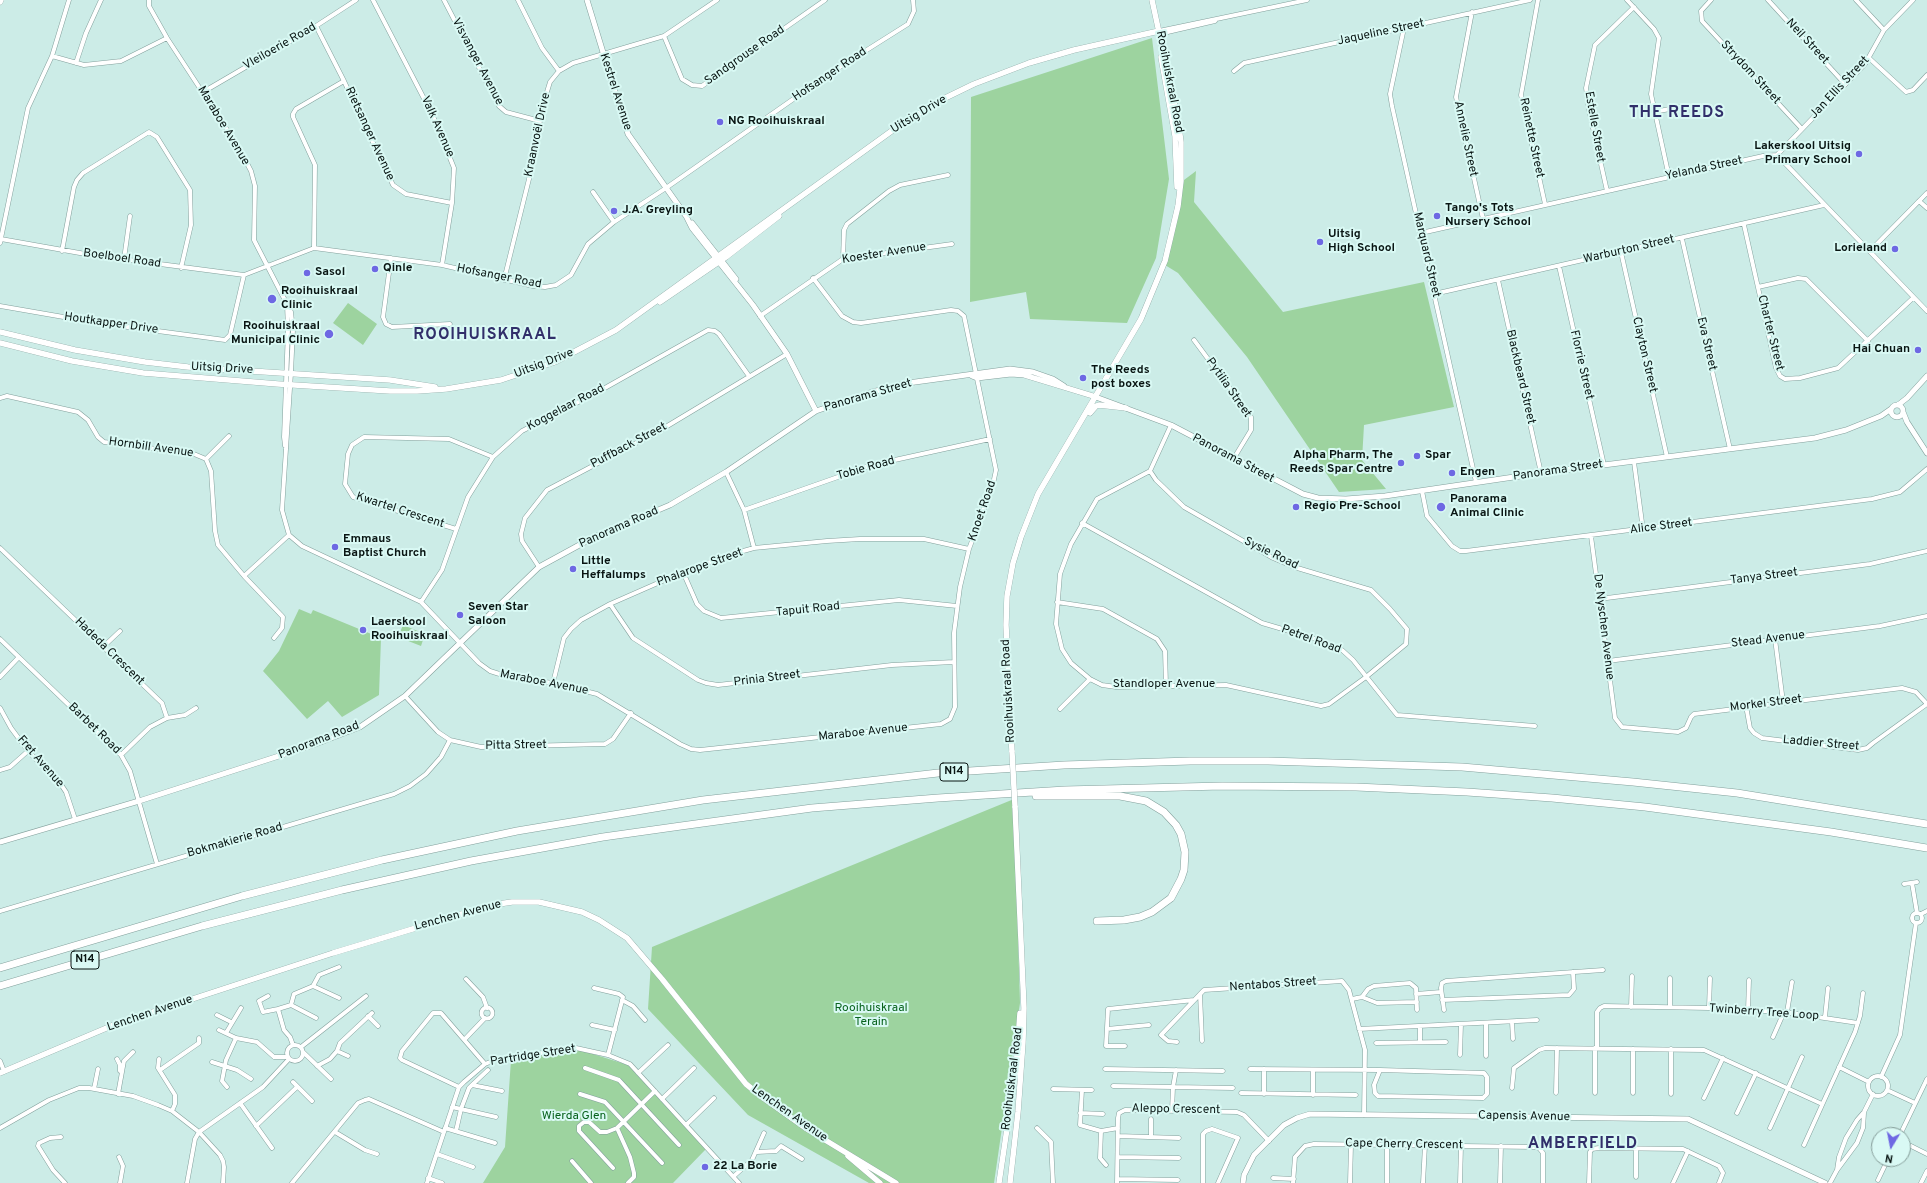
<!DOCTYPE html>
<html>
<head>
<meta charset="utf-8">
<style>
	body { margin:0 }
	#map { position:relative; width:1927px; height:1183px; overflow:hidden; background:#ccece7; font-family:Overpass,sans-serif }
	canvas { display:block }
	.north { position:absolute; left:1871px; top:1127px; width:40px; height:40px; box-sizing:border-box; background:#d9f9f4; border:1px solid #869e9a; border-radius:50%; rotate:190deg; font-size:11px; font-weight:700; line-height:16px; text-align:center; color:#091513 }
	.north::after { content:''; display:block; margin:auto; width:14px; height:18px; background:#6e68e3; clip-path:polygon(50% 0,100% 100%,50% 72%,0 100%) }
</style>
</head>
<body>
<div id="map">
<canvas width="1927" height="1183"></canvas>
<div class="north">N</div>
</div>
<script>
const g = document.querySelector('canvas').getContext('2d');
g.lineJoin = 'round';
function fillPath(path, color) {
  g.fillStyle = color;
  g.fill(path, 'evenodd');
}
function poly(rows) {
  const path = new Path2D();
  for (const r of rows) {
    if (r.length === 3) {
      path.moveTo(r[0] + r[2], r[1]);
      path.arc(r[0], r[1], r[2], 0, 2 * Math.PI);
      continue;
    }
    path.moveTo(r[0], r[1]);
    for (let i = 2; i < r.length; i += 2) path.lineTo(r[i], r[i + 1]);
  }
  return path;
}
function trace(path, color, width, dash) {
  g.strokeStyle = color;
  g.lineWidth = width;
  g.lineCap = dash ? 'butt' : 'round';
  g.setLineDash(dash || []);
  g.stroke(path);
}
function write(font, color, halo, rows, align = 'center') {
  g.font = font + ' Overpass,sans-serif';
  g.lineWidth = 4;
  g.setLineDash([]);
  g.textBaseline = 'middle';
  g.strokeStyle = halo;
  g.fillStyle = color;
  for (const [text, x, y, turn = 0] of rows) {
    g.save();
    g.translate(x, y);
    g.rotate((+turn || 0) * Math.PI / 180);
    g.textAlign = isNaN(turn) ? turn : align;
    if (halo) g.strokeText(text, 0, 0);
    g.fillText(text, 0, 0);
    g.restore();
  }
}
const green = poly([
	[1152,38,1169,179,1156,258,1127,323,1030,319,1026,292,970,302,971,97],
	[1196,171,1194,202,1283,312,1424,282,1454,407,1364,425,1362,460,1386,489,1339,492,1247,357,1178,273,1165,265,1184,180],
	[348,303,377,324,363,345,333,323],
	[299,609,311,614,313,610,381,638,379,695,342,717,328,701,307,719,263,671,279,651],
	[403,625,425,634,421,646,398,637],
	[1014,799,1020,1003,994,1183,869,1183,748,1115,648,1009,652,947],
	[577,1049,628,1065,706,1149,673,1183,483,1183,505,1147,511,1060]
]);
const minor = poly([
	[149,0,149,6,167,38,239,148,251,171,255,186,254,240,291,312,293,330,291,373,282,510,289,535,302,546,421,602,479,663,490,671,512,678,553,683,597,694,680,744,691,749,700,750,941,724,950,719,955,707,954,633,960,587,969,549,993,484,996,470,964,316,958,311,951,310,861,323,853,322,842,316,813,278],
	[373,0,433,116,454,168,452,203,442,265],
	[444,0,499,106,506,112,540,121],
	[518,0,542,48,559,71],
	[1538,0,1521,95,1545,204],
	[1627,0,1654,29,1659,38,1651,94,1669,177],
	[1711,0,1701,11,1702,21,1802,129],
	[1768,0,1845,84],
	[1856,0,1884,30],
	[1472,12,1456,97,1483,219],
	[316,26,344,81,393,185,406,194,452,203],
	[1404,28,1390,94,1392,106,1476,482],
	[1159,31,1307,0],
	[1159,34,1215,21],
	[664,36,682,79,692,85,702,86,825,0],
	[52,56,84,65,121,61,167,38],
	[1869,58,1906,92,1913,90,1927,75],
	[76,63,86,33,101,0],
	[1234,71,1244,63,1530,0],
	[203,92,316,26,356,0],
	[1654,112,1685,106],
	[1777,155,1865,64,1884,30,1913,0],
	[1607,191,1589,110,1586,88,1595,45,1634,7],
	[593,192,614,222],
	[1919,201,1927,208],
	[1744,225,1776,368,1780,376,1785,379,1800,378,1838,368,1913,298],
	[1421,233,1763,156,1777,155,1927,311],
	[1,239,91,255,244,275],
	[1682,239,1730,449],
	[0,243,28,108,52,56,69,0],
	[314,248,315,165,293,117,293,114,296,109,344,81],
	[62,251,74,187,77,180,83,173,149,132,157,137,190,190,191,225,181,268],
	[1870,251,1927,193],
	[1621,252,1667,457],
	[391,258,383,317,386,324,392,327,450,324],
	[124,259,130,216],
	[843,259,844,230,847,224,889,191,900,185,948,175],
	[1559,266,1604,465],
	[504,280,529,179,543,105,550,82,559,71,573,63,664,36,717,0],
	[1498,280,1541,473],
	[1758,287,1798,278,1806,279,1868,341],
	[1434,294,1824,205],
	[0,306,98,323,225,340,230,335,244,275,314,248,442,265,533,286,545,287,556,285,571,275,588,244,614,222,666,188,832,72,908,24,914,11,913,0],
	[760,316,843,259,952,244],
	[1194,340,1251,417,1251,430,1234,458],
	[0,398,7,396,78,412,88,420,98,437,104,442,194,454,206,459,211,471,215,531,218,545,244,576,283,617,282,628,274,638],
	[285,446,284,437,288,329,287,305],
	[206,459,229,436],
	[1634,462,1643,530],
	[1150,471,1156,480,1184,507,1273,558,1294,567,1371,590,1390,609,1407,629,1406,644,1366,677,1329,704,1321,706,1226,685,1116,687,1102,685,1090,679,1071,663,1062,649,1056,624,1060,574,1071,544,1097,499,1150,471,1171,425],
	[726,472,744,510,754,548],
	[1422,491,1427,516,1452,546,1460,551,1466,551,1872,499,1900,492,1927,469],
	[744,510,872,465,990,439],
	[1082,523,1262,623,1313,638,1342,650,1353,660,1397,715,1535,726],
	[456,529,353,497,345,484,348,454,352,445,364,437,449,439,493,457],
	[1591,536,1615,718,1622,727,1678,732,1686,728,1691,717,1694,714,1902,688,1916,692,1927,704],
	[0,548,162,703,167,718,150,727,121,755],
	[539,567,522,541,521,534,525,518,547,490,659,431,787,354],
	[683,572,697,604,704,611,721,618,899,600,957,606],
	[244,576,289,535],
	[1599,599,1870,564,1927,551],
	[421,602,442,570,468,497,493,457,522,431,596,393,708,330,715,331,719,334,749,376],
	[1057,602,1103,609,1157,639,1165,651,1166,685],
	[610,604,633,638,698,680,706,683,718,685,892,665,954,662],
	[0,639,121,755,130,771,157,864],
	[1775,639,1783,702],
	[103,647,120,631],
	[1608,661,1880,626,1927,616],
	[0,677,19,657],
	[553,683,564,638,571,629,581,620,610,604,683,572,729,555,754,548,827,541,860,539,924,539,969,549],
	[405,696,438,732,450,740,481,747,605,744,613,739,631,713],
	[1746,706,1750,728,1754,733,1762,738,1858,750,1867,748,1873,743,1927,704],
	[0,708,11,728,28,751,62,786,66,792,75,819],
	[1060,709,1090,679],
	[167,718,185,715,196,708],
	[0,770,10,767,28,751],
	[1912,883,1917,913],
	[1904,884,1917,882],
	[0,911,394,794,410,786,426,774,441,757,450,740],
	[1917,918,5],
	[1921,914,1927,911],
	[466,979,483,997,487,1008],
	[313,986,339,998],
	[594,988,619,994,623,997,608,1055],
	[1200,994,1202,1041],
	[1416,994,1441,992],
	[268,996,259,1001,263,1012,278,1009],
	[1362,997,1368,989,1374,986,1410,983,1416,988,1417,1010],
	[1352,999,1362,997,1377,1003,1417,1002],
	[622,1000,633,1006,645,1020],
	[1442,1000,1569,995,1574,989,1573,972],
	[291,1005,316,1018],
	[1631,1007,1632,976],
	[1670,1007,1670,978],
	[487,1013,5.5],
	[1709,1008,1710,978],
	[1444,1010,1441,988,1442,983,1446,981,1603,970],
	[1748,1010,1749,980],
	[1787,1012,1792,982],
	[217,1015,231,1022],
	[368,1016,378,1026],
	[1825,1017,1828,988],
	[1512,1022,1513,1039],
	[1486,1023,1486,1056],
	[592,1025,615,1030],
	[1107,1029,1149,1025],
	[1359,1029,1537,1020],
	[219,1030,236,1038,257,1042,274,1057,288,1057],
	[226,1033,241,1008],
	[1773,1037,1784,1012],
	[465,1039,485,1018],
	[1177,1042,1168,1041,1161,1035,1204,990,1342,981,1349,990,1365,1050,1364,1115],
	[1420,1042,1420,1026],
	[1376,1043,1446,1042],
	[295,1053,8],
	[293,1045,290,1037,284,1030,278,1009,291,1005,294,994,313,986,319,975,339,967],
	[1125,1046,1106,1046,1108,1009,1194,1000],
	[301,1047,366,996],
	[1597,1048,1597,1012,1600,1008,1604,1006,1709,1008,1784,1012,1858,1023],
	[337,1051,348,1056],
	[303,1052,331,1079],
	[1460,1055,1461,1024],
	[117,1059,120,1065,120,1071],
	[159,1059,158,1068,175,1095,175,1104,172,1111],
	[0,1061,4,1071],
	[212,1062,237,1070,251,1079],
	[317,1066,330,1059,337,1051,340,1043,372,1013],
	[1839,1067,1869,1082],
	[585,1068,619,1080,679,1145],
	[1105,1069,1223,1071],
	[1250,1069,1380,1070,1484,1073,1487,1077,1487,1094,1483,1098,1378,1096,1375,1093,1374,1085,1380,1070],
	[160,1070,199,1043,199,1038],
	[638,1073,668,1045],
	[1878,1086,10],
	[1881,1077,1900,1035,1916,923],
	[293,1082,312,1101],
	[472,1085,488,1070],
	[1113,1086,1233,1088],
	[227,1087,222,1081,226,1060,236,1038],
	[459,1087,402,1060,400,1058,402,1051,433,1013,441,1013,485,1064],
	[1512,1088,1514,1068,1539,1050,1545,1048,1704,1050,1822,1104],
	[94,1089,98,1069],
	[1053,1089,1092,1090],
	[1082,1090,1080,1125,1101,1131,1118,1128],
	[1887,1090,1915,1103],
	[1241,1093,1356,1095],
	[1556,1093,1557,1048],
	[1595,1093,1595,1048],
	[1633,1093,1633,1049],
	[118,1094,124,1061,133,1052],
	[580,1094,605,1102,662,1163],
	[1264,1094,1264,1069],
	[1671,1094,1671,1049],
	[1313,1095,1313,1070],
	[1704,1098,1723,1058],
	[662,1099,694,1068],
	[240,1103,272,1148],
	[452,1107,496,1117],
	[1172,1111,1173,1087,1176,1070],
	[1080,1113,1103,1114],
	[1737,1113,1756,1073],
	[686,1125,714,1098],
	[256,1126,297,1087],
	[0,1128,49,1100,79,1088,89,1088,133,1096,158,1105,172,1111,199,1132,220,1155,223,1161,224,1167,223,1183],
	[445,1128,495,1143],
	[617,1128,630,1157,634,1173,634,1177,628,1183],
	[1037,1128,1051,1142,1053,1183],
	[1770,1128,1802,1057],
	[456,1131,461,1109,469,1088,472,1085,502,1091],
	[1101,1131,1100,1158,1106,1165],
	[335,1132,365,1150,377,1154],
	[1900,1135,1927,1079],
	[1118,1136,1179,1138],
	[61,1137,50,1138,39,1143,38,1146,53,1170,65,1183],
	[1151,1137,1151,1119],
	[1903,1142,1927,1154],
	[1804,1145,1855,1032,1860,1016,1863,993],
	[1540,1149,1556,1139],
	[757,1152,776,1151,781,1146,802,1159],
	[437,1154,473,1167],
	[119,1157,123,1166,120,1183],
	[1118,1157,1179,1158],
	[572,1161,591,1183],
	[613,1168,579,1131,579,1126,584,1122,589,1122,600,1132,607,1132,617,1128,655,1091],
	[1837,1170,1839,1157,1846,1138,1857,1120,1864,1112,1873,1094],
	[734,1176,752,1160,764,1133],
	[1636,1177,1636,1148],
	[428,1178,442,1183],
	[1273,1178,1294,1179],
	[1117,1179,1178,1180],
	[1878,1180,1888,1159],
	[187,1183,195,1139,199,1132,263,1087,289,1059],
	[292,1183,358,1103,365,1100,369,1099,444,1132],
	[427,1183,459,1087,464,1082,485,1064,495,1060,576,1048,608,1055,630,1064,739,1183],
	[1117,1183,1118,1118,1119,1113,1125,1110,1237,1112,1244,1115,1269,1141],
	[1203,1183,1203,1134,1206,1131,1212,1129,1238,1138,1218,1183],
	[1293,1183,1295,1157,1305,1146,1314,1144,1535,1147,1539,1148,1543,1153,1543,1183],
	[1350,1183,1351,1145],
	[1387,1183,1387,1145],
	[1423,1183,1425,1145],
	[1460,1183,1461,1146],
	[1500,1183,1501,1146],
	[1589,1183,1590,1152,1592,1149,1599,1148,1683,1149,1719,1166,1723,1173,1719,1183],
	[1673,1183,1688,1151],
	[1830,1183,1837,1170,1857,1143,1863,1128,1864,1113],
	[1921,1183,1927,1171]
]);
const tertiary = poly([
	[587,0,628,134,686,216,692,228,753,305,787,354,816,411],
	[692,223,736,279],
	[972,376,977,378,1011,374,1024,375,1093,396,1171,425,1303,494,1318,498,1346,499,1385,496,1541,473,1815,438,1846,430,1881,416,1891,409],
	[1898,405,1907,398,1927,376],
	[1897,411,6],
	[1903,412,1907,422,1927,453],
	[0,842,139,801,313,745,360,727,405,696,539,567,594,537,670,505,726,472,816,411,872,392,908,383,1010,369,1033,372,1053,379,1064,386],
	[1243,1183,1244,1175,1254,1155,1284,1125,1297,1118,1310,1114,1688,1119,1825,1183]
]);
const secondary = poly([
	[0,2,1,0],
	[1161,57,1175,136,1177,187],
	[660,302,726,257,779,216],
	[0,332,75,350,145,362,188,367,390,380,435,387],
	[0,343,72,361,143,373,278,384,390,391,417,391,446,389,501,380,555,362,616,330,893,130,939,101,974,84,1029,63,1074,50,1159,31],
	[1090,413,1096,406,1099,405,1126,408],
	[1012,752,1006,625,1007,596,1013,563,1021,537,1038,494,1141,319,1165,261,1178,206,1181,181,1181,142,1178,120,1152,0],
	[0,1073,116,1024,333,953,492,905,512,902,539,902,582,912,599,920,627,938,662,979,746,1084,762,1097,807,1129,896,1183],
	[848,1156,880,1183],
	[999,1183,1016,1068,1020,1013],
	[1010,1183,1018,1112,1023,1042,1024,1008,1015,806]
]);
const motorway = poly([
	[1036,796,1120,796,1146,801,1164,812,1176,825,1181,834,1185,852,1184,870,1181,879,1171,898,1152,912,1140,917,1124,920,1097,921],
	[0,968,242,896,382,860,517,831,703,800,938,773,1064,765,1190,761,1268,761,1462,767,1633,782,1737,793,1927,824],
	[0,986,202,926,342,890,471,861,603,837,681,826,812,808,938,798,1065,790,1222,786,1356,787,1467,792,1552,798,1645,807,1831,832,1927,848]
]);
const secondaryBridge = poly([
	[1012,752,1015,806]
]);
const markers = [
	[720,122,4,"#6e68e3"],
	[1859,154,4,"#6e68e3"],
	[614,211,4,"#6e68e3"],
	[1437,216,4,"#6e68e3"],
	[1320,242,4,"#6e68e3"],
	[1895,249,4,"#6e68e3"],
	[375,269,4,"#6e68e3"],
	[307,273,4,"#6e68e3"],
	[272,299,5,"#6e68e3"],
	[329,334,5,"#6e68e3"],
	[1918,350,4,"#6e68e3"],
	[1083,378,4,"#6e68e3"],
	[1417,456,4,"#6e68e3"],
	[1401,463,4,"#6e68e3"],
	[1452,473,4,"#6e68e3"],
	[1296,507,4,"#6e68e3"],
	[1441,507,5,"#6e68e3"],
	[335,547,4,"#6e68e3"],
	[573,569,4,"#6e68e3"],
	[460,615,4,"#6e68e3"],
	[363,630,4,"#6e68e3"],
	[705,1167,4,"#6e68e3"]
];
const shields = [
	[954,772,28],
	[85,960,28]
];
const shieldNames = [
	["N14",954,772],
	["N14",85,960]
];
const streetNames = [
	["Jaqueline Street",1381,33,-12],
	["Neil Street",1807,42,47],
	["Vleiloerie Road",280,47,-30],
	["Sandgrouse Road",745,56,-35],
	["Visvanger Avenue",477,62,62],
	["Strydom Street",1750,73,47],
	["Hofsanger Road",830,75,-34],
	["Rooihuiskraal Road",1169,82,79],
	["Jan Ellis Street",1840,88,-47],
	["Kestrel Avenue",615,92,72],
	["Uitsig Drive",919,115,-31],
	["Maraboe Avenue",223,126,59],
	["Valk Avenue",437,127,66],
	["Estelle Street",1594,127,80],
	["Rietsanger Avenue",369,134,65],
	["Kraanvoël Drive",538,135,-78],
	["Reinette Street",1531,138,78],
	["Annelie Street",1465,139,78],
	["Yelanda Street",1704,169,-12],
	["Warburton Street",1629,250,-13],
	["Koester Avenue",884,254,-9],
	["Marquard Street",1426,255,77],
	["Boelboel Road",122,259,8],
	["Hofsanger Road",499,277,11],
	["Houtkapper Drive",111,324,8],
	["Charter Street",1770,333,76],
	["Eva Street",1706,344,77],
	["Clayton Street",1644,355,77],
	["Uitsig Drive",544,364,-21],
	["Florrie Street",1581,365,77],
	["Uitsig Drive",222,369,3],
	["Blackbeard Street",1520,377,77],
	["Pytilia Street",1228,388,55],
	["Panorama Street",868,396,-16],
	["Koggelaar Road",566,408,-28],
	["Puffback Street",629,446,-28],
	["Hornbill Avenue",151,448,8],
	["Panorama Street",1233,459,28],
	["Tobie Road",866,469,-16],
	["Panorama Street",1558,471,-8],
	["Kwartel Crescent",400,511,18],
	["Knoet Road",983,511,-71],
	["Alice Street",1661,527,-7],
	["Panorama Road",619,528,-24],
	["Sysie Road",1271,554,26],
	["Phalarope Street",700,568,-20],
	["Tanya Street",1764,577,-7],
	["Tapuit Road",808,610,-6],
	["De Nyschen Avenue",1603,627,83],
	["Petrel Road",1311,640,20],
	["Stead Avenue",1768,640,-7],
	["Hadeda Crescent",109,652,44],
	["Prinia Street",767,679,-7],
	["Maraboe Avenue",544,683,11],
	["Standloper Avenue",1164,685],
	["Rooihuiskraal Road",1009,691,-93],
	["Morkel Street",1766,704,-7],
	["Barbet Road",94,729,44],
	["Maraboe Avenue",863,733,-6],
	["Panorama Road",319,741,-21],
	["Laddier Street",1821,744,5],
	["Pitta Street",516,746,-1],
	["Fret Avenue",40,762,49],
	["Bokmakierie Road",235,841,-16],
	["Lenchen Avenue",458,916,-15],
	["Nentabos Street",1273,985,-4],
	["Twinberry Tree Loop",1764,1013,4],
	["Lenchen Avenue",150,1014,-19],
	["Partridge Street",533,1056,-9],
	["Rooihuiskraal Road",1013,1079,-83],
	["Aleppo Crescent",1176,1110,1],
	["Lenchen Avenue",789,1114,35],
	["Capensis Avenue",1524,1117,1],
	["Cape Cherry Crescent",1404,1145,1]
];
const poiNames = [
	["NG Rooihuiskraal",728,122],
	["Lakerskool Uitsig",1851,147,"right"],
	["Primary School",1851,161,"right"],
	["Tango's Tots",1445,209],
	["Nursery School",1445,223],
	["J.A. Greyling",622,211],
	["Uitsig",1328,235],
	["High School",1328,249],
	["Lorieland",1887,249,"right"],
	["Qinle",383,269],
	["Sasol",315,273],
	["Rooihuiskraal",281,292],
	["Clinic",281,306],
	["Rooihuiskraal",320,327,"right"],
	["Municipal Clinic",320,341,"right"],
	["Hai Chuan",1910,350,"right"],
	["The Reeds",1091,371],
	["post boxes",1091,385],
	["Alpha Pharm, The",1393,456,"right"],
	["Reeds Spar Centre",1393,470,"right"],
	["Spar",1425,456],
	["Engen",1460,473],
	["Panorama",1450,500],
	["Animal Clinic",1450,514],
	["Regio Pre-School",1304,507],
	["Emmaus",343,540],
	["Baptist Church",343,554],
	["Little",581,562],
	["Heffalumps",581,576],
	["Seven Star",468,608],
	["Saloon",468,622],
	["Laerskool",371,623],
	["Rooihuiskraal",371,637],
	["22 La Borie",713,1167]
];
const parkNames = [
	["Rooihuiskraal",871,1009],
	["Terain",871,1023],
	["Wierda Glen",574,1117]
];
const districtNames = [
	["THE REEDS",1677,114],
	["ROOIHUISKRAAL",485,336],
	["AMBERFIELD",1583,1145]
];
fillPath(green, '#9dd39f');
trace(minor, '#83a09c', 5);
trace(tertiary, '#83a09c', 6);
trace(secondary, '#83a09c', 6);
trace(motorway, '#83a09c', 8);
trace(minor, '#fff', 4);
trace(tertiary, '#fff', 5);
trace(secondary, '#fff', 5.5);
trace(motorway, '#fff', 7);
trace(secondaryBridge, '#83a09c', 6, []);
trace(secondaryBridge, '#fff', 5.5);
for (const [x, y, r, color] of markers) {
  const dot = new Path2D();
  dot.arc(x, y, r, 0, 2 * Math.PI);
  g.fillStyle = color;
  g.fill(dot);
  trace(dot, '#d9f9f4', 1.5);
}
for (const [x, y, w] of shields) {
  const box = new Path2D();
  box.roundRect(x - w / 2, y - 9, w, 18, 3);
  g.fillStyle = '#d9f9f4';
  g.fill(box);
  trace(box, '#091513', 1);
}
write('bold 11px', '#091513', null, shieldNames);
write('12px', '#091513', '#d9f9f4', streetNames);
write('bold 12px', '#091513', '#d9f9f4', poiNames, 'left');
write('12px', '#09631d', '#d9f9f4', parkNames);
g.letterSpacing = '1px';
write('bold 16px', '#312f6a', '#d9f9f4', districtNames);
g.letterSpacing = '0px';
</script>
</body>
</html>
